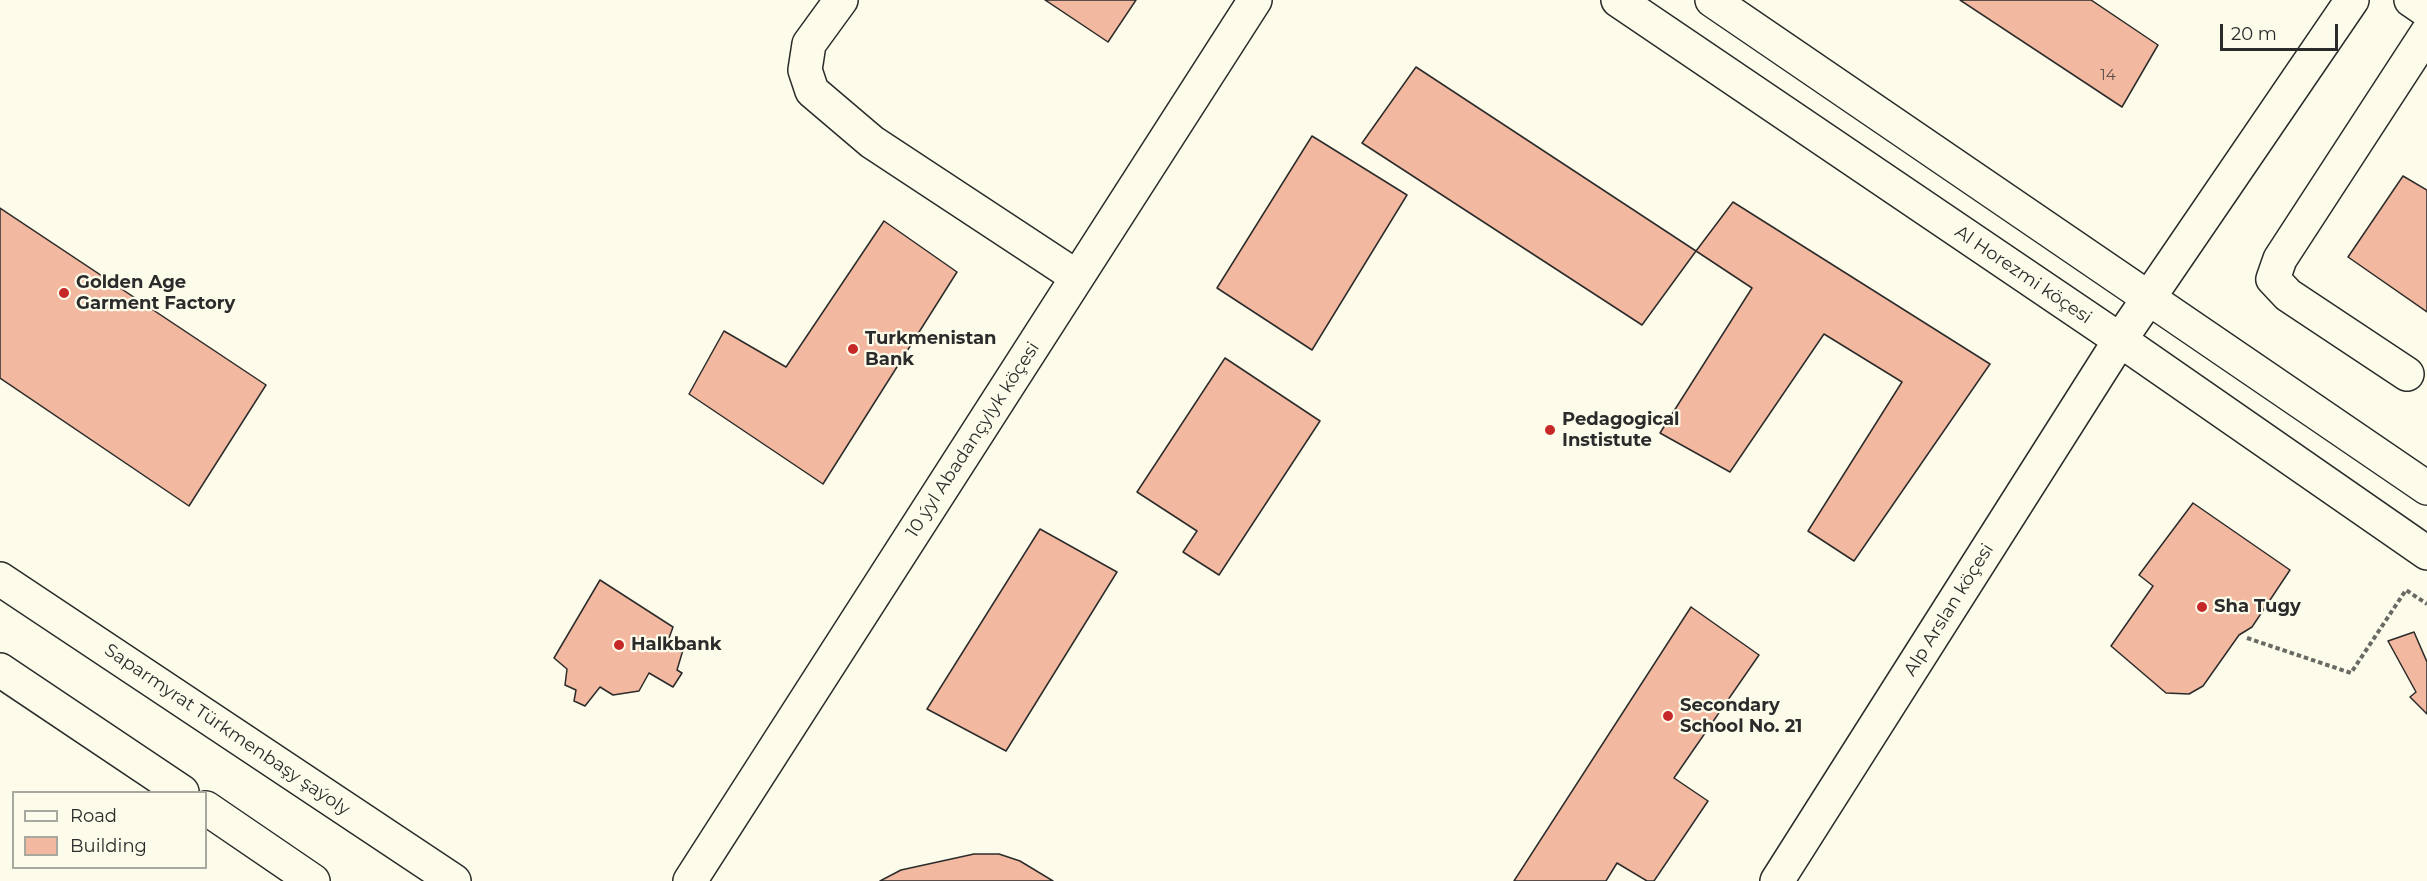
<!DOCTYPE html>
<html>
<head>
<meta charset="utf-8">
<style>
	body { margin:0 }
	#map { position:relative; width:2427px; height:881px; overflow:hidden; background:#fdfbea; font-family:Montserrat,sans-serif }
	canvas { display:block }
	.legend { position:absolute; left:12px; top:791px; width:195px; height:78px; box-sizing:border-box; background:#fdfbea; border:2px solid #a9a89e; margin:0; padding:8px 10px; list-style:none; font-size:18px; color:#2b2b2b }
	.legend li { display:flex; align-items:center; gap:12px; height:30px }
	.legend b { width:30px; border:2px solid #a9a89e }
	.scale { position:absolute; left:2220px; top:24px; width:118px; height:27px; box-sizing:border-box; border:3px solid #2b2b2b; border-top:0; padding-left:8px; font-size:18px; line-height:21px; white-space:nowrap; color:#2b2b2b; -webkit-text-stroke:4px #fdfbea; paint-order:stroke }
</style>
</head>
<body>
<div id="map">
<canvas width="2427" height="881"></canvas>
<ul class="legend">
<li><b style="height:8px;background:#fdfbea"></b>Road</li>
<li><b style="height:16px;background:#f2b8a0"></b>Building</li>
</ul>
<div class="scale">20 m</div>
</div>
<script>
const g = document.querySelector('canvas').getContext('2d');
g.lineJoin = 'round';
function fillPath(path, color) {
  g.fillStyle = color;
  g.fill(path, 'evenodd');
}
function poly(rows) {
  const path = new Path2D();
  for (const r of rows) {
    path.moveTo(r[0], r[1]);
    for (let i = 2; i < r.length; i += 2) path.lineTo(r[i], r[i + 1]);
  }
  return path;
}
function trace(path, color, width, dash) {
  g.strokeStyle = color;
  g.lineWidth = width;
  g.lineCap = dash ? 'butt' : 'round';
  g.setLineDash(dash || []);
  g.stroke(path);
}
function write(font, color, halo, rows, align = 'center') {
  g.font = font + ' Montserrat,sans-serif';
  g.lineWidth = 4.5;
  g.setLineDash([]);
  g.textBaseline = 'middle';
  g.strokeStyle = halo;
  g.fillStyle = color;
  for (const [text, x, y, turn = 0] of rows) {
    g.save();
    g.translate(x, y);
    g.rotate((+turn || 0) * Math.PI / 180);
    g.textAlign = isNaN(turn) ? turn : align;
    if (halo) g.strokeText(text, 0, 0);
    g.fillText(text, 0, 0);
    g.restore();
  }
}
const building = poly([
	[1045,0,1136,0,1108,42,1045,0],
	[1960,0,2091,0,2158,45,2122,107,1960,0],
	[1416,67,1696,251,1642,325,1362,143,1416,67],
	[1312,136,1407,195,1312,350,1217,288,1312,136],
	[2403,176,2427,190,2427,312,2348,257,2403,176],
	[1733,202,1990,364,1854,561,1808,531,1902,382,1824,334,1730,472,1660,433,1752,288,1696,251,1733,202],
	[0,208,266,385,189,506,0,378,0,208],
	[884,221,957,272,823,484,689,394,724,331,786,367,884,221],
	[1225,358,1320,421,1219,575,1183,552,1197,531,1137,492,1225,358],
	[2193,503,2290,570,2252,627,2239,635,2203,686,2189,694,2166,693,2111,646,2153,586,2139,575,2193,503],
	[1040,529,1117,572,1006,751,927,709,1040,529],
	[600,580,673,627,668,641,683,650,677,670,682,673,673,687,649,673,639,691,613,695,600,687,585,706,574,701,576,690,565,685,567,669,554,658,600,580],
	[1691,607,1759,655,1674,778,1708,801,1654,881,1647,881,1617,863,1606,881,1514,881,1691,607],
	[2414,632,2427,662,2427,714,2410,697,2416,692,2388,641,2414,632],
	[974,854,999,854,1020,861,1053,881,880,881,901,870,974,854]
]);
const path = poly([
	[2247,638,2351,673,2406,590,2427,604]
]);
const minor = poly([
	[841,0,809,44,805,70,812,91,872,142,1077,277],
	[1618,0,2120,340,2427,553],
	[1712,0,2427,488],
	[2411,0,2427,11],
	[2407,374,2288,295,2273,279,2280,259,2427,33],
	[690,881,1255,0],
	[1777,881,2120,340,2352,0]
]);
const major = poly([
	[0,579,454,881],
	[0,670,182,792],
	[206,808,313,881]
]);
const markers = [
	[64,293,6,"#c62828"],
	[853,349,6,"#c62828"],
	[1550,430,6,"#c62828"],
	[2202,607,6,"#c62828"],
	[619,645,6,"#c62828"],
	[1668,716,6,"#c62828"]
];
const numberNames = [
	["14",2108,76]
];
const streetNames = [
	["Al Horezmi köçesi",2023,275,34],
	["10 ýyl Abadançylyk köçesi",973,440,-57],
	["Alp Arslan köçesi",1949,610,-58],
	["Saparmyrat Türkmenbaşy şaýoly",227,730,34]
];
const poiNames = [
	["Golden Age",76,283],
	["Garment Factory",76,304],
	["Turkmenistan",865,339],
	["Bank",865,360],
	["Pedagogical",1562,420],
	["Instistute",1562,441],
	["Sha Tugy",2214,607],
	["Halkbank",631,645],
	["Secondary",1680,706],
	["School No. 21",1680,727]
];
fillPath(building, '#f2b8a0');
trace(building, '#2b2b2b', 1.5);
trace(minor, '#2b2b2b', 36);
trace(major, '#2b2b2b', 36);
trace(path, '#6a6964', 4, [4.5, 3]);
trace(minor, '#fdfbea', 33);
trace(major, '#fdfbea', 33);
for (const [x, y, r, color] of markers) {
  const dot = new Path2D();
  dot.arc(x, y, r, 0, 2 * Math.PI);
  g.fillStyle = color;
  g.fill(dot);
  trace(dot, '#fdfbea', 2);
}
write('15px', '#5d4e48', null, numberNames);
write('18px', '#2b2b2b', '#fdfbea', streetNames);
write('bold 18px', '#2b2b2b', '#fdfbea', poiNames, 'left');
</script>
</body>
</html>
